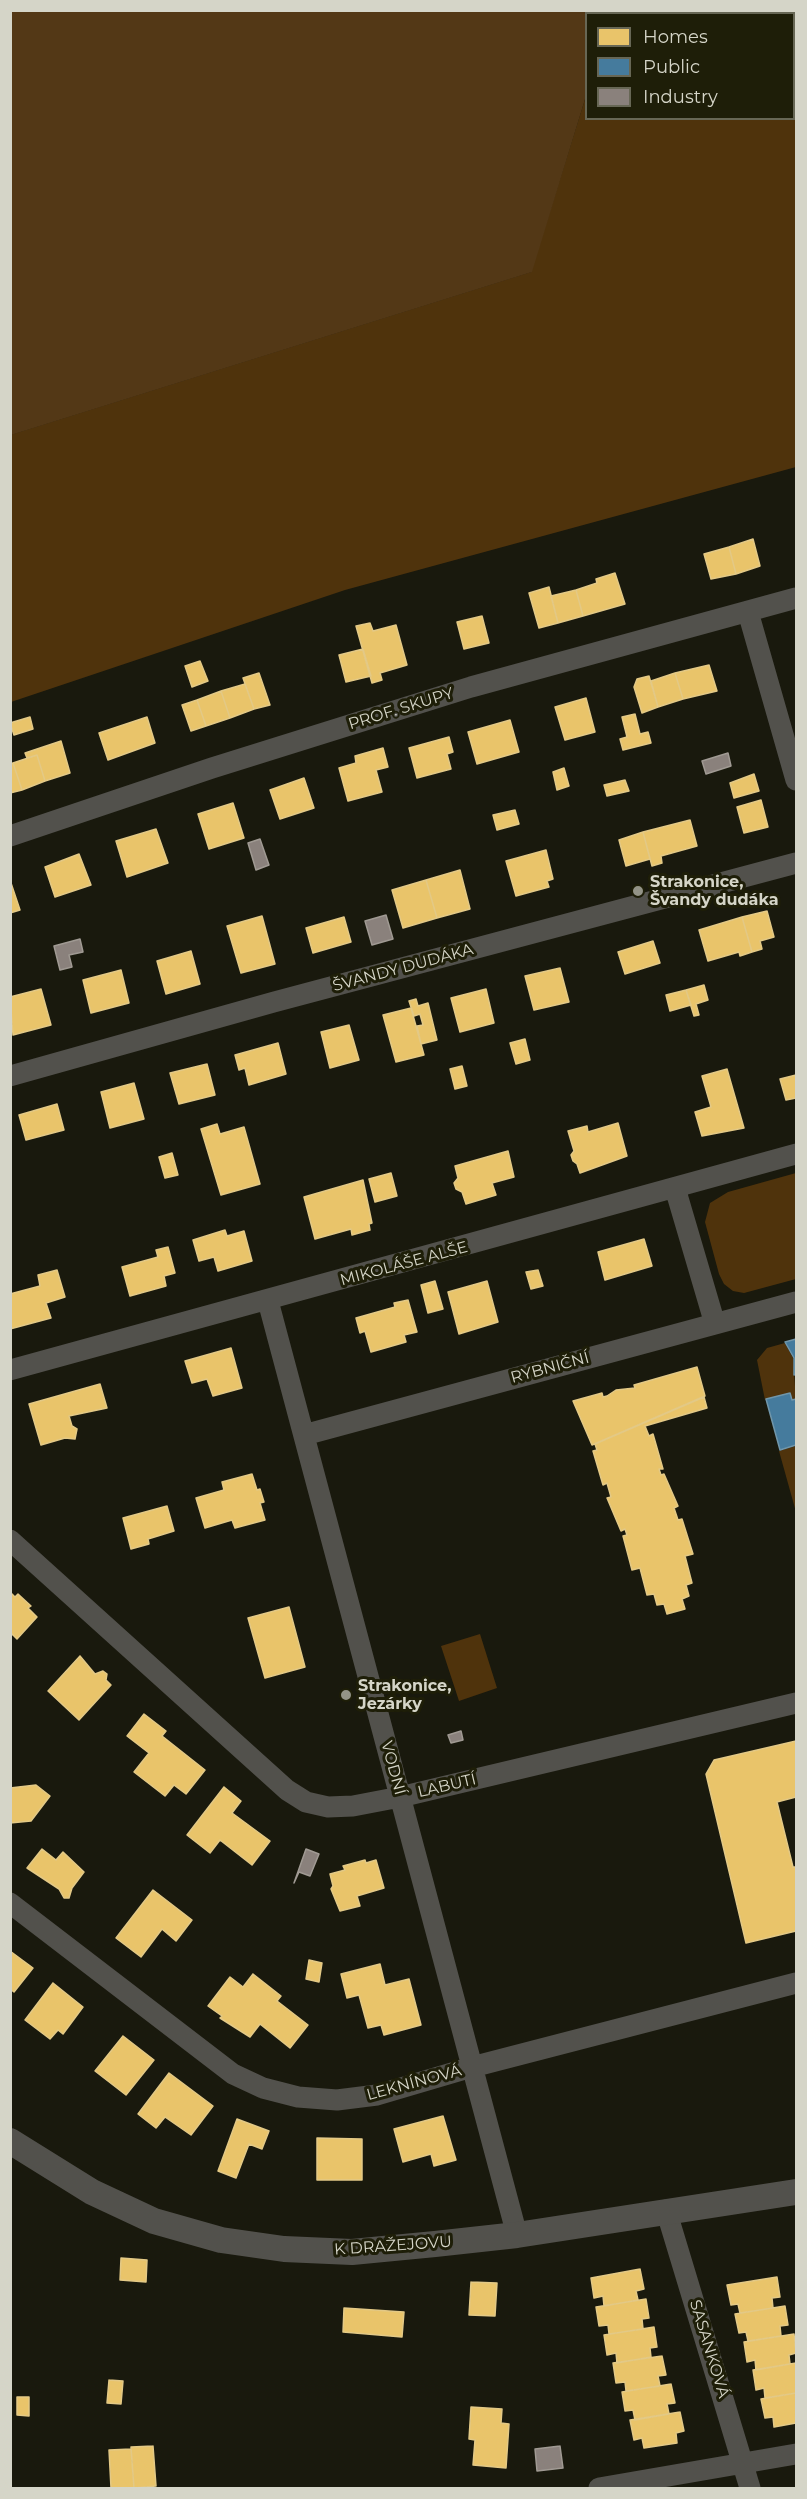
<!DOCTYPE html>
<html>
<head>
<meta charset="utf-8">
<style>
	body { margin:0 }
	#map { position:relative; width:807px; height:2499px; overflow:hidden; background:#19190d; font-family:Montserrat,sans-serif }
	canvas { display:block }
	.frame { position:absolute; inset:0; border:12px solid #d5d5c8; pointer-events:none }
	.legend { position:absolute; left:585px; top:12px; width:210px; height:108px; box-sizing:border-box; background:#1e1e08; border:2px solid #676755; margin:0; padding:8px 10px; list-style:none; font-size:18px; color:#d5d5c8 }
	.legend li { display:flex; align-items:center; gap:12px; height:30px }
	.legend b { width:30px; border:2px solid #676755 }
</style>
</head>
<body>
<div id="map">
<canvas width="807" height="2499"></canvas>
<div class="frame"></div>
<ul class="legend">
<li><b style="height:16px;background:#e9c46a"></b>Homes</li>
<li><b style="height:16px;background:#457b9d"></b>Public</li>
<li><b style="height:16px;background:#8a817c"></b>Industry</li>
</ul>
</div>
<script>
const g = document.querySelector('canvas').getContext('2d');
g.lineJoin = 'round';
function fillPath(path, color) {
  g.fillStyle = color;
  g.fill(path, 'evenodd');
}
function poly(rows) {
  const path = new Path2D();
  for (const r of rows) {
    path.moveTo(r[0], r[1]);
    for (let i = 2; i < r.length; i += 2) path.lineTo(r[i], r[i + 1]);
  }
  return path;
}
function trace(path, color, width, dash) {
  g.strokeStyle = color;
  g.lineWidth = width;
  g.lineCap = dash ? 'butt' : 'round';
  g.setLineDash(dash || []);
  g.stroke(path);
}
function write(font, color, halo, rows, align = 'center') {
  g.font = font + ' Montserrat,sans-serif';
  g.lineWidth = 6;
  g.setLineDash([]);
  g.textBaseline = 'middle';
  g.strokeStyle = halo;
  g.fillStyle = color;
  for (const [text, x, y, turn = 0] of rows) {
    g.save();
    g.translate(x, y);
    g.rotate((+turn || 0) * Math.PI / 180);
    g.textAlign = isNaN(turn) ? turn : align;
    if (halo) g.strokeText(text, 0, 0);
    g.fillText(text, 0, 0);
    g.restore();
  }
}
const green = poly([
	[613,11,796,11,796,467,345,590,11,702,10,435,531,272,586,96,586,118,794,118,794,14,612,13],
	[796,1173,796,1279,744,1293,733,1291,724,1284,719,1274,705,1222,710,1203,728,1192],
	[785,1343,793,1358,796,1400,792,1401,789,1394,765,1400,757,1360,767,1348],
	[796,1446,796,1512,779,1451],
	[480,1634,497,1688,459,1701,441,1646]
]);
const forest = poly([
	[11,10,613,10,613,11,612,13,586,14,586,96,532,272,11,435]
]);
const homes = poly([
	[753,539,760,566,736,574,729,547,753,539],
	[729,547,736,574,711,579,704,554,729,547],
	[615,573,625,604,583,616,576,590,597,583,596,579,615,573],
	[549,587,558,623,539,628,529,593,549,587],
	[576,590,583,616,558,623,551,596,576,590],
	[482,616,489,643,464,649,457,622,482,616],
	[370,623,373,631,396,625,407,665,380,673,382,680,372,683,356,626,370,623],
	[363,649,371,676,346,682,339,655,363,649],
	[200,661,208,681,192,687,185,666,200,661],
	[709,665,717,691,683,699,675,673,709,665],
	[259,673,270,705,254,709,243,678,259,673],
	[675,673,683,699,658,707,651,681,675,673],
	[649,676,658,707,642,713,634,687,637,679,649,676],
	[245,684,254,709,230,718,221,691,245,684],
	[221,691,230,718,206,726,197,700,221,691],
	[586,698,595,732,565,740,555,707,586,698],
	[197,700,206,726,191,731,182,705,197,700],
	[635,714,640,734,648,732,651,743,623,750,620,739,627,737,622,717,635,714],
	[30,717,33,729,14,735,10,723,30,717],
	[147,717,155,743,108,760,99,733,147,717],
	[510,720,519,752,477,764,468,732,510,720],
	[449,737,453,752,447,754,451,769,417,778,409,748,449,737],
	[61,741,70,773,45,781,37,755,27,758,25,753,61,741],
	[383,748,388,767,376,770,382,792,348,801,339,768,356,763,355,756,383,748],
	[37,755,45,781,22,790,13,763,37,755],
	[13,763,22,790,10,793,10,764,13,763],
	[564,768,569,786,557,790,553,772,564,768],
	[754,774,759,791,734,798,730,783,754,774],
	[304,778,314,808,280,819,270,790,304,778],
	[625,780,629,791,607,796,604,785,625,780],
	[761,800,768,827,744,833,737,807,761,800],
	[233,803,244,838,209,849,198,814,233,803],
	[515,810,519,824,497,830,493,815,515,810],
	[690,820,697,846,661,856,662,863,652,866,643,832,690,820],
	[156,829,168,863,127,877,116,841,156,829],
	[643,832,650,859,626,866,619,840,643,832],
	[546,850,553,879,547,881,549,887,516,896,506,861,546,850],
	[79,854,91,885,55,897,45,867,79,854],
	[460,870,470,909,437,918,426,880,460,870],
	[10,880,20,910,10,913,10,880],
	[426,880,437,918,403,928,392,890,426,880],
	[767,911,774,937,760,941,762,949,752,952,742,917,767,911],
	[262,916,275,964,241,973,227,926,262,916],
	[344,917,351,942,313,953,306,928,344,917],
	[742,917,752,952,740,956,739,952,708,961,699,930,742,917],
	[653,941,660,963,625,974,618,952,653,941],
	[191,951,200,984,166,994,157,961,191,951],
	[560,968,569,1002,534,1010,525,976,560,968],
	[121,970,129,1003,91,1013,83,980,121,970],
	[704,985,708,1000,696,1004,699,1015,694,1016,686,990,704,985],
	[41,989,51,1025,13,1035,10,997,41,989],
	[486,989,494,1023,460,1032,451,998,486,989],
	[686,990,691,1005,670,1011,666,995,686,990],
	[416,999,418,1006,428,1003,437,1040,421,1044,417,1026,423,1025,420,1014,414,1016,409,1001,416,999],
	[411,1008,424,1055,396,1062,383,1015,411,1008],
	[349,1025,359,1060,330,1068,321,1032,349,1025],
	[525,1039,530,1060,516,1064,510,1043,525,1039],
	[278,1043,286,1074,249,1085,245,1068,239,1070,235,1055,278,1043],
	[207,1064,215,1095,179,1104,170,1073,207,1064],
	[462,1066,467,1086,455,1089,450,1069,462,1066],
	[727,1069,744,1128,702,1136,695,1112,711,1107,702,1076,727,1069],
	[796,1075,796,1098,786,1100,780,1079,796,1075],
	[134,1083,144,1119,110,1128,101,1092,134,1083],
	[57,1104,64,1130,26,1140,19,1115,57,1104],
	[618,1123,627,1156,580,1173,577,1164,573,1161,571,1155,574,1151,568,1131,587,1126,588,1132,618,1123],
	[217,1124,220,1134,244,1127,260,1184,221,1195,201,1129,217,1124],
	[508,1151,514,1177,492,1183,496,1195,466,1204,462,1192,456,1189,454,1183,458,1178,455,1166,508,1151],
	[172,1153,178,1175,165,1178,159,1157,172,1153],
	[391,1173,397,1196,375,1202,369,1179,391,1173],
	[363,1180,372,1223,369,1224,370,1230,352,1235,351,1229,315,1239,304,1197,363,1180],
	[225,1230,227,1236,244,1231,252,1261,218,1271,214,1257,199,1261,193,1240,225,1230],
	[644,1239,652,1266,605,1280,598,1252,644,1239],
	[168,1247,175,1273,164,1276,166,1286,130,1296,122,1267,158,1257,156,1250,168,1247],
	[57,1270,65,1297,46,1303,51,1318,10,1329,10,1294,40,1286,38,1275,57,1270],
	[538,1270,543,1286,531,1289,526,1272,538,1270],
	[435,1281,443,1309,428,1313,421,1285,435,1281],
	[487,1281,498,1322,459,1334,448,1292,487,1281],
	[408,1300,417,1332,404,1335,406,1342,371,1352,365,1331,360,1333,356,1318,395,1307,394,1303,408,1300],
	[231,1348,242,1388,213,1396,207,1379,192,1383,185,1361,231,1348],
	[697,1367,705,1396,592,1445,573,1401,602,1393,603,1397,607,1396,616,1390,635,1388,634,1385,697,1367],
	[100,1384,107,1408,69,1416,72,1426,77,1429,75,1439,65,1438,41,1445,29,1404,100,1384],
	[704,1397,707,1408,645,1426,649,1436,653,1434,663,1469,659,1469,661,1475,664,1474,678,1506,674,1508,678,1520,682,1519,693,1554,685,1556,692,1583,686,1585,689,1596,682,1599,685,1609,667,1614,664,1604,657,1605,654,1594,647,1595,640,1568,632,1570,623,1536,627,1535,625,1529,621,1531,607,1498,611,1497,607,1483,603,1485,593,1451,597,1450,595,1444,704,1397],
	[252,1474,257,1490,260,1489,264,1502,260,1503,265,1520,235,1528,232,1520,205,1528,196,1498,224,1490,222,1482,252,1474],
	[167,1506,174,1531,148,1539,149,1544,131,1549,123,1518,167,1506],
	[10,1592,15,1597,18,1594,31,1606,28,1608,37,1617,17,1639,12,1634,10,1636,10,1592],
	[289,1607,305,1667,265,1678,248,1618,289,1607],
	[80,1656,95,1674,103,1671,107,1674,106,1680,111,1685,79,1720,48,1691,80,1656],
	[144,1714,166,1731,162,1736,205,1770,186,1794,174,1785,165,1796,134,1772,149,1753,127,1736,144,1714],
	[796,1741,796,1797,777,1802,793,1867,796,1867,796,1931,746,1943,706,1774,714,1760,796,1741],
	[36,1785,50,1796,31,1821,10,1823,10,1788,36,1785],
	[224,1787,241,1801,232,1813,270,1841,252,1865,220,1840,210,1853,187,1835,224,1787],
	[42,1849,56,1860,63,1852,84,1872,72,1888,69,1898,64,1898,59,1889,27,1868,42,1849],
	[365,1860,366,1863,376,1860,384,1888,357,1896,360,1906,340,1911,331,1889,333,1886,330,1874,345,1870,343,1866,365,1860],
	[153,1890,192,1920,176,1941,162,1929,141,1957,116,1938,153,1890],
	[10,1951,33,1968,14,1992,10,1989,10,1951],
	[309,1960,322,1963,319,1982,306,1979,309,1960],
	[380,1964,385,1985,409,1979,421,2025,384,2035,381,2025,368,2028,359,1995,347,1998,341,1974,380,1964],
	[253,1974,281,1996,277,2001,308,2025,290,2048,260,2024,250,2037,220,2018,222,2016,208,2006,230,1977,243,1987,253,1974],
	[53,1983,83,2007,63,2034,58,2030,50,2039,25,2020,53,1983],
	[123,2036,154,2060,126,2095,95,2071,123,2036],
	[169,2073,213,2106,191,2135,165,2117,156,2128,138,2114,169,2073],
	[443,2116,456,2160,434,2166,431,2154,403,2162,394,2129,443,2116],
	[237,2119,269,2131,262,2149,249,2144,236,2178,218,2171,237,2119],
	[317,2138,362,2139,362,2180,317,2180,317,2138],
	[121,2258,147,2260,146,2282,120,2280,121,2258],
	[640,2269,644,2289,636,2291,638,2300,604,2306,603,2296,594,2298,591,2278,640,2269],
	[777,2277,780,2297,772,2298,773,2308,740,2313,738,2304,731,2305,727,2285,777,2277],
	[471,2282,497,2283,495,2316,469,2315,471,2282],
	[646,2299,649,2318,642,2319,643,2329,609,2334,608,2325,599,2326,596,2307,646,2299],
	[785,2306,788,2325,780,2326,781,2336,748,2341,746,2332,739,2333,735,2314,785,2306],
	[344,2308,404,2312,402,2337,343,2332,344,2308],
	[654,2327,657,2347,650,2348,651,2357,617,2363,616,2353,607,2355,604,2335,654,2327],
	[794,2334,796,2353,789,2355,790,2364,756,2370,755,2360,747,2362,744,2342,794,2334],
	[662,2356,666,2375,658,2376,660,2386,626,2391,625,2382,616,2383,613,2363,662,2356],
	[796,2363,796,2393,765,2398,764,2388,756,2390,753,2370,796,2363],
	[109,2380,123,2381,121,2404,107,2403,109,2380],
	[671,2384,675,2403,667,2404,669,2414,635,2420,633,2410,625,2411,622,2392,671,2384],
	[796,2393,796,2423,774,2427,773,2417,765,2418,761,2399,796,2393],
	[17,2397,29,2397,29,2416,17,2415,17,2397],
	[471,2407,502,2409,501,2423,509,2424,506,2468,473,2465,475,2440,469,2439,471,2407],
	[680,2412,684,2431,676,2433,677,2443,644,2448,642,2438,634,2440,630,2420,680,2412],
	[153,2446,156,2486,134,2488,131,2447,153,2446],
	[131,2449,134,2488,111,2488,109,2450,131,2449]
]);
const public = poly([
	[796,1339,796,1374,794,1375,794,1358,785,1342,796,1339],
	[790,1393,792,1400,796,1399,796,1445,780,1450,766,1399,790,1393]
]);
const industry = poly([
	[728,753,731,766,706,774,702,761,728,753],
	[260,839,269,865,256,870,248,843,260,839],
	[386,915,393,939,372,945,365,921,386,915],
	[80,939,83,952,69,955,72,967,60,970,54,946,80,939],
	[461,1731,463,1740,451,1743,448,1735,461,1731],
	[306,1849,319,1854,310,1876,299,1872,294,1883,306,1849],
	[560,2446,563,2468,537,2471,535,2449,560,2446]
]);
const minor = poly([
	[748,612,796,780],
	[10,836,212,768,471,687,796,598],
	[10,1076,274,1002,796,863],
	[675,1188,715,1324],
	[268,1301,517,2235],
	[10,1370,796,1154],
	[304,1435,796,1302],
	[10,1540,287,1790,306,1802,328,1807,353,1806,400,1797,796,1703],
	[10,1903,233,2074,263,2088,298,2097,337,2100,377,2095,472,2067,796,1983],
	[666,2210,750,2488],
	[599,2488,796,2454]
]);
const tertiary = poly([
	[10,2141,92,2192,154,2221,221,2240,284,2249,352,2252,435,2244,517,2235,796,2192]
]);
const markers = [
	[638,891,6,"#939387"],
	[346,1695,6,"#939387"]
];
const streetNames = [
	["PROF. SKUPY",401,709,-17],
	["ŠVANDY DUDÁKA",403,968,-15],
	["MIKOLÁŠE ALŠE",404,1264,-15],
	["RYBNIČNÍ",550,1368,-15],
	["VODNÍ",393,1768,75],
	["LABUTÍ",447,1786,-13],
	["LEKNÍNOVÁ",414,2083,-15],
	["K DRAŽEJOVU",393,2246,-4],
	["SASANKOVÁ",709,2349,73]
];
const poiNames = [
	["Strakonice,",650,882],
	["Švandy dudáka",650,900],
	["Strakonice,",358,1686],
	["Jezárky",358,1704]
];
fillPath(green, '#4f330c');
fillPath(forest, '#533816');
fillPath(homes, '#e9c46a');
trace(homes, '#e3c986', 1.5);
fillPath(public, '#457b9d');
trace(public, '#7096aa', 1.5);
fillPath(industry, '#8a817c');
trace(industry, '#a09a93', 1.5);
trace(minor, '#52514c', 21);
trace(tertiary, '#52514c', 26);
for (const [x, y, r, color] of markers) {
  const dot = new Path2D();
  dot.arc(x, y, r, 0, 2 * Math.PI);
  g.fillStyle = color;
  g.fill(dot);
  trace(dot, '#1e1e08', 2);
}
write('16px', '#d5d5c8', '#1e1e08', streetNames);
write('bold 16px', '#d5d5c8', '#1e1e08', poiNames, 'left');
</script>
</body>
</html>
